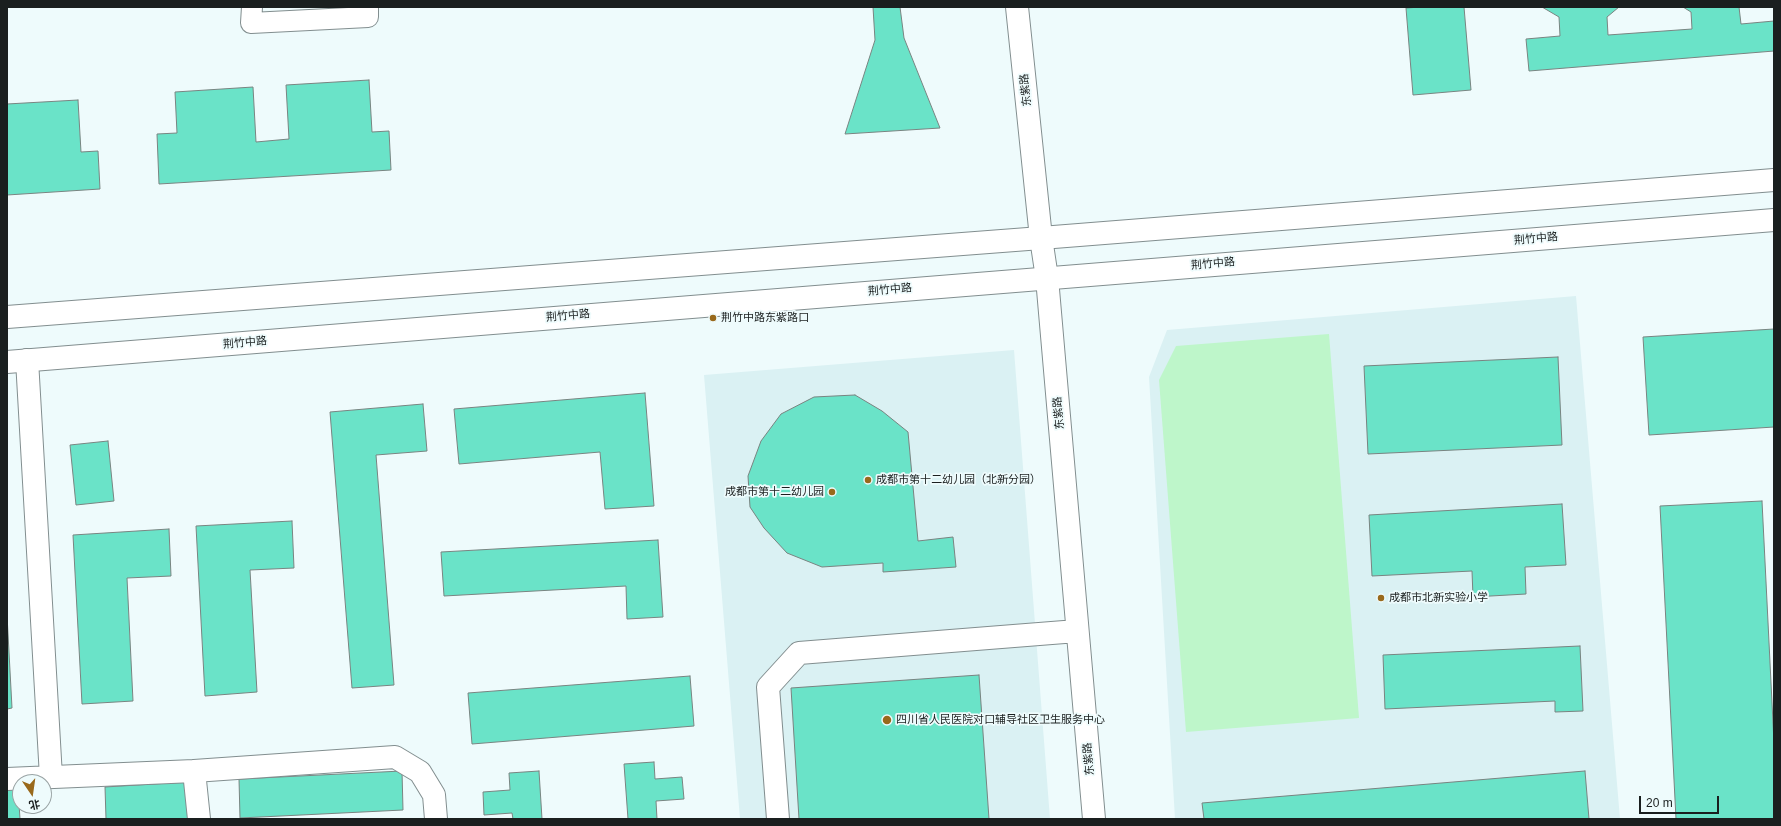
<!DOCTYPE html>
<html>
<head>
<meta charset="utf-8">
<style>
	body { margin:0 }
	#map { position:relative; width:1781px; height:826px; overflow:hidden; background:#eefbfc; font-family:Helvetica,"Noto Sans SC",sans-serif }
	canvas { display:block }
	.frame { position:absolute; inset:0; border:8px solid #1a1f1f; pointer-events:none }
	.north { position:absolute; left:12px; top:774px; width:40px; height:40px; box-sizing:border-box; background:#eefbfc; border:1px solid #99a3a4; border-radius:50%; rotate:167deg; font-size:11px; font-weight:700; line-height:16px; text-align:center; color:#1a1f1f }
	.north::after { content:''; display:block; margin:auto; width:14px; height:18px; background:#99691b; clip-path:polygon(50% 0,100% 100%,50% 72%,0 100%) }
	.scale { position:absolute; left:1639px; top:796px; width:80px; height:18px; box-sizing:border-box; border:2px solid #1a1f1f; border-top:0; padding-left:5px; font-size:12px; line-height:14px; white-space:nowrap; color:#1a1f1f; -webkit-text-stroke:3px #eefbfc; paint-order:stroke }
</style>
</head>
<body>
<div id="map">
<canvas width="1781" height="826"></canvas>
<div class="frame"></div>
<div class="north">北</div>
<div class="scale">20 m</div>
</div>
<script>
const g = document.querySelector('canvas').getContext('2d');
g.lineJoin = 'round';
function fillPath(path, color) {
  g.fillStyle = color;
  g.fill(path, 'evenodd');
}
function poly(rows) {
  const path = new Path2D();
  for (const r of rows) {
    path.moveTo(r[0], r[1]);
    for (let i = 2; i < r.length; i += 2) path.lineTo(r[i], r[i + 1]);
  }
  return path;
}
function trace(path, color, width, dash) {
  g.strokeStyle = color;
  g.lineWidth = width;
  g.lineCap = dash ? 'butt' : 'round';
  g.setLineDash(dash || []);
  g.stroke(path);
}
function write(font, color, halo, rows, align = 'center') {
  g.font = font + ' Helvetica,"Noto Sans SC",sans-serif';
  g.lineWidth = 3.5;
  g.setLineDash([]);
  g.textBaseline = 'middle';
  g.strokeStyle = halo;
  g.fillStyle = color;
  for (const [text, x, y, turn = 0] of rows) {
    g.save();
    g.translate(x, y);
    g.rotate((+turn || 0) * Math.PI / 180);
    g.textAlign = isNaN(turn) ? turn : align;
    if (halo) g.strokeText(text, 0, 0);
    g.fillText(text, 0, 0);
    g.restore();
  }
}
const built = poly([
	[1576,296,1620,819,1175,819,1149,377,1167,330],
	[1014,350,1050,819,740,819,704,375]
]);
const green = poly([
	[1329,334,1359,718,1186,732,1159,380,1176,346]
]);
const building = poly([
	[873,7,900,7,904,38,940,128,845,134,875,40,873,7],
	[1421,7,1464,7,1471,90,1413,95,1406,8,1421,7],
	[1542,7,1619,7,1607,17,1608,35,1692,29,1691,12,1683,7,1739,7,1741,24,1774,21,1774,51,1529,71,1526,39,1560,36,1559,17,1542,7],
	[369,80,372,132,389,131,391,170,159,184,157,134,177,133,175,92,253,87,256,142,289,139,286,85,369,80],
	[78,100,81,152,98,151,100,189,7,195,7,104,78,100],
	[1774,329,1774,427,1649,435,1643,337,1774,329],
	[1558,357,1562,445,1368,454,1364,366,1558,357],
	[645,393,654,506,605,509,600,452,459,464,454,409,645,393],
	[855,395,882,411,908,432,918,541,953,537,956,567,883,572,883,563,822,567,787,553,764,528,750,507,748,476,761,441,781,414,814,397,855,395],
	[423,404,427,451,376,455,394,685,352,688,330,412,423,404],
	[108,441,114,501,76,505,70,445,108,441],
	[1762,501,1774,743,1774,819,1676,819,1660,506,1762,501],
	[1562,504,1566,565,1525,567,1526,594,1473,597,1472,571,1372,576,1369,515,1562,504],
	[292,521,294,568,250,570,257,692,205,696,196,526,292,521],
	[169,529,171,576,127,578,133,701,82,704,73,535,169,529],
	[658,540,663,617,627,619,626,586,444,596,441,552,658,540],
	[7,615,12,708,7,709,7,615],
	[1580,646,1583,711,1555,712,1555,701,1385,709,1383,655,1580,646],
	[979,675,989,819,799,819,791,688,979,675],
	[690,676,694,726,472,744,468,693,690,676],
	[654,762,655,779,682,777,684,799,656,801,657,819,628,819,624,764,654,762],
	[402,771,403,810,240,818,239,779,402,771],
	[539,771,542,819,513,819,512,813,484,815,483,792,510,790,509,773,539,771],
	[1585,771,1589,819,1204,819,1202,803,1585,771],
	[186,782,189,819,106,819,105,787,186,782],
	[18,788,20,819,7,819,7,789,18,788]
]);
const pedestrian = poly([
	[252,7,251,23,368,17,368,7]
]);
const minor = poly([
	[1017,7,1041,238,1047,278,1094,819],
	[27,360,51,777],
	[194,771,199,819],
	[7,779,194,771,395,757,420,772,434,795,436,819],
	[778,819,768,687,799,653,1077,631]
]);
const secondary = poly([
	[7,317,1041,238,1774,180],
	[7,362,1774,220]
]);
const markers = [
	[713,318,4,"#99691b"],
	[868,480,4,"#99691b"],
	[832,492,4,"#99691b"],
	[1381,598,4,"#99691b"],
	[887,720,5,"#99691b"]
];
const streetNames = [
	["东紫路",1026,90,-96],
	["荆竹中路",1536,239,-5],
	["荆竹中路",1213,264,-5],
	["荆竹中路",890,290,-5],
	["荆竹中路",568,316,-5],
	["荆竹中路",245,343,-5],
	["东紫路",1059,413,-95],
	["东紫路",1089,759,-95]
];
const poiNames = [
	["荆竹中路东紫路口",721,318],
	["成都市第十二幼儿园（北新分园）",876,480],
	["成都市第十二幼儿园",824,492,"right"],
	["成都市北新实验小学",1389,598],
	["四川省人民医院对口辅导社区卫生服务中心",896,720]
];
fillPath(built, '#daf1f3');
fillPath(green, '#bef6ca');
fillPath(building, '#6ae3c8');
trace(building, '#798481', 1);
trace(pedestrian, '#828e8f', 22);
trace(minor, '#828e8f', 24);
trace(secondary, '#828e8f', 24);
trace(pedestrian, '#fff', 20);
trace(minor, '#fff', 22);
trace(secondary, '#fff', 22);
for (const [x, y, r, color] of markers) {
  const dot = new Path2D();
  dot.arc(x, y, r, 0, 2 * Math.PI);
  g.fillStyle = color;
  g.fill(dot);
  trace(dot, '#eefbfc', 1.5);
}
write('11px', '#1a1f1f', '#eefbfc', streetNames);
write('11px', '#1a1f1f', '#eefbfc', poiNames, 'left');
</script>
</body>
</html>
